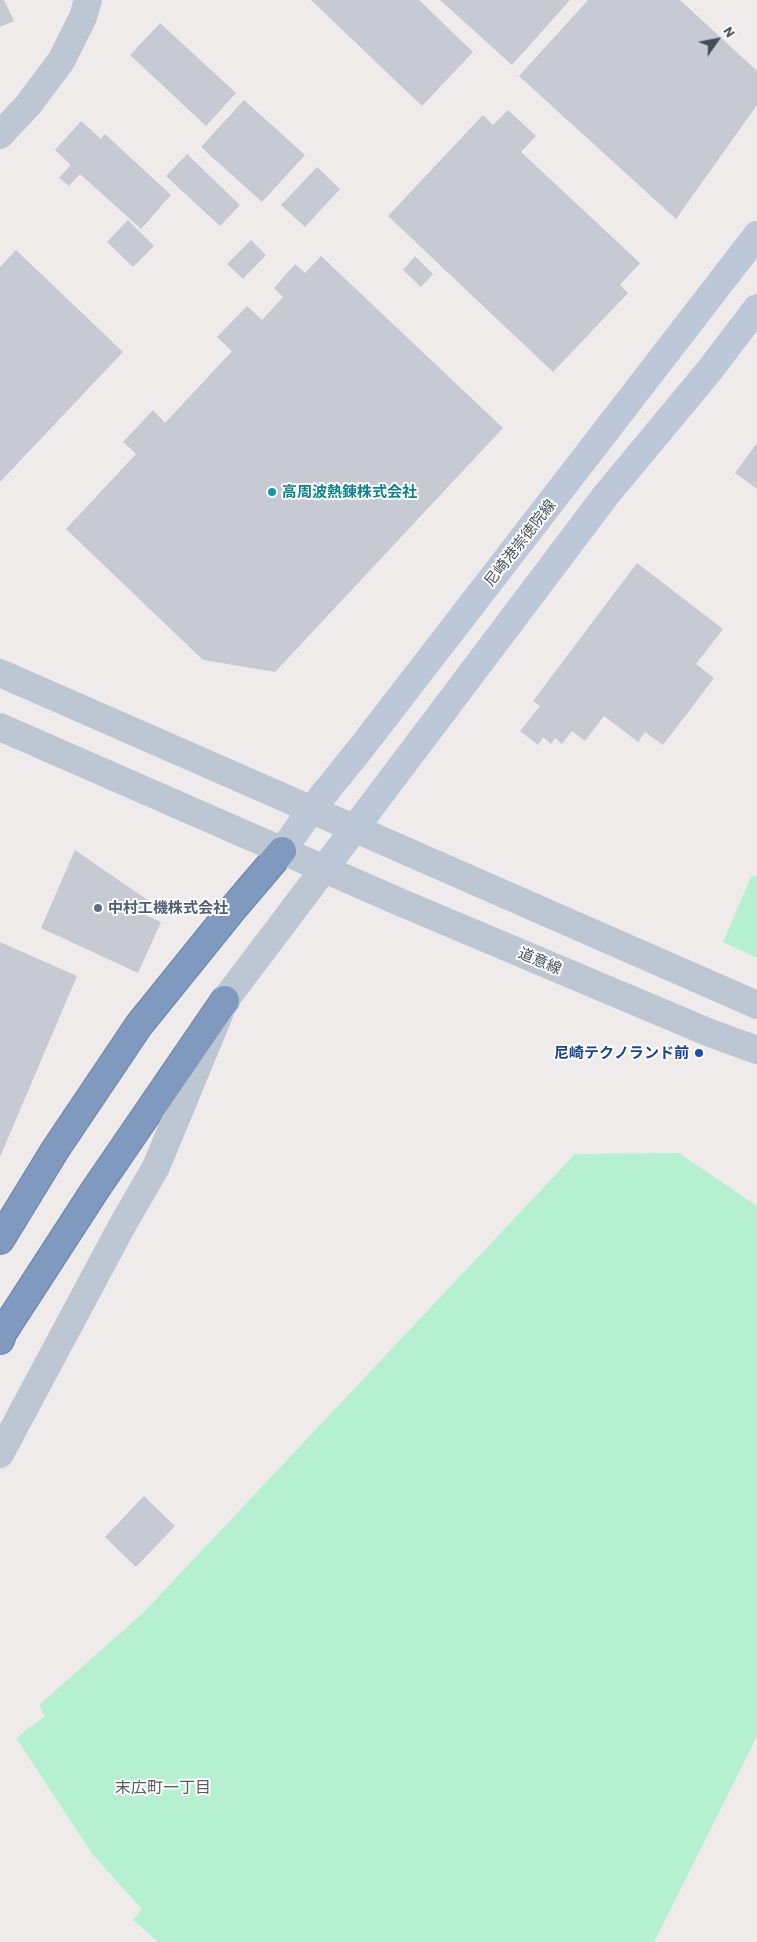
<!DOCTYPE html>
<html>
<head>
<meta charset="utf-8">
<style>
	body { margin:0 }
	#map { position:relative; width:757px; height:1942px; overflow:hidden; background:#efebeb; font-family:Barlow,sans-serif }
	canvas { display:block }
	.north { position:absolute; left:692px; top:15px; width:50px; height:50px; -webkit-text-stroke:4px #fff; paint-order:stroke; rotate:57deg; font-size:14px; font-weight:700; line-height:20px; text-align:center; color:#434d5a }
	.north::after { content:''; display:block; margin:auto; width:18px; height:22px; background:#434d5a; clip-path:polygon(50% 0,100% 100%,50% 72%,0 100%) }
</style>
</head>
<body>
<div id="map">
<canvas width="757" height="1942"></canvas>
<div class="north">N</div>
</div>
<script>
const g = document.querySelector('canvas').getContext('2d');
g.lineJoin = 'round';
function fillPath(path, color) {
  g.fillStyle = color;
  g.fill(path, 'evenodd');
}
function poly(rows) {
  const path = new Path2D();
  for (const r of rows) {
    path.moveTo(r[0], r[1]);
    for (let i = 2; i < r.length; i += 2) path.lineTo(r[i], r[i + 1]);
  }
  return path;
}
function trace(path, color, width, dash) {
  g.strokeStyle = color;
  g.lineWidth = width;
  g.lineCap = dash ? 'butt' : 'round';
  g.setLineDash(dash || []);
  g.stroke(path);
}
function write(font, color, halo, rows, align = 'center') {
  g.font = font + ' Barlow,"Noto Sans JP",sans-serif';
  g.lineWidth = 4;
  g.setLineDash([]);
  g.textBaseline = 'middle';
  g.strokeStyle = halo;
  g.fillStyle = color;
  for (const [text, x, y, turn = 0] of rows) {
    g.save();
    g.translate(x, y);
    g.rotate((+turn || 0) * Math.PI / 180);
    g.textAlign = isNaN(turn) ? turn : align;
    if (halo) g.strokeText(text, 0, 0);
    g.fillText(text, 0, 0);
    g.restore();
  }
}
const green = poly([
	[757,875,757,958,723,942,751,877],
	[679,1153,757,1206,757,1736,654,1942,158,1942,133,1920,142,1909,93,1855,16,1738,45,1716,39,1705,143,1613,575,1154]
]);
const building = poly([
	[0,0,4,0,14,21,0,27],
	[311,0,419,0,473,52,422,106],
	[440,0,570,0,512,65],
	[588,0,680,0,757,71,757,105,676,219,519,76],
	[160,23,236,93,206,126,130,55],
	[244,100,305,155,262,202,201,147],
	[508,110,536,136,521,152,640,263,620,285,628,293,553,372,388,216,483,115,493,125],
	[81,121,101,139,105,134,171,195,141,229,80,174,69,186,59,178,71,165,55,150],
	[187,154,240,205,220,226,166,176],
	[317,167,340,189,305,227,281,205],
	[128,220,154,246,133,267,107,242],
	[251,240,266,255,243,279,227,264],
	[16,250,123,352,0,482,0,267],
	[321,256,503,428,275,672,203,660,66,529,136,454,123,442,153,410,165,423,232,351,217,337,247,306,262,320,283,297,274,288,295,264,305,273],
	[415,256,433,274,421,287,403,270],
	[757,443,757,489,735,473],
	[637,563,723,629,696,664,714,678,663,745,645,732,638,742,604,716,585,741,572,731,562,744,555,738,551,744,543,737,538,745,520,731,540,706,533,701],
	[75,850,149,901,143,914,161,922,138,973,41,928],
	[0,942,77,976,0,1157],
	[144,1496,175,1526,136,1567,105,1537]
]);
const tertiary = poly([
	[0,135,28,105,61,61,83,17,88,0],
	[0,673,757,1005],
	[0,727,402,903,710,1033,757,1050],
	[0,1454,123,1224,156,1167,225,1000,324,869]
]);
const secondary = poly([
	[282,851,311,810,361,748,757,235],
	[324,869,606,495,709,371,757,308]
]);
const motorway = poly([
	[0,1240,55,1150,139,1025,231,911,282,851],
	[0,1340,3,1332,95,1190,225,1000]
]);
const markers = [
	[272,492,5,"#0f9aa8"],
	[98,908,5,"#5c6f8a"],
	[699,1053,5,"#1a4fb4"]
];
const cultureNames = [
	["高周波熱錬株式会社",282,492]
];
const streetNames = [
	["尼崎港崇徳院線",520,543,-52],
	["道意線",540,961,23]
];
const serviceNames = [
	["中村工機株式会社",108,908]
];
const transitNames = [
	["尼崎テクノランド前",689,1053]
];
const neighbourhoodNames = [
	["末広町一丁目",163,1788]
];
fillPath(green, '#b5f1d1');
fillPath(building, '#c7cad2');
trace(motorway, '#6a84ab', 30);
trace(tertiary, '#bdc7d3', 28);
trace(secondary, '#bcc7d7', 28);
trace(motorway, '#7f99bf', 28);
for (const [x, y, r, color] of markers) {
  const dot = new Path2D();
  dot.arc(x, y, r, 0, 2 * Math.PI);
  g.fillStyle = color;
  g.fill(dot);
  trace(dot, '#fff', 2);
}
write('bold 15px', '#0d838f', '#fff', cultureNames, 'left');
write('15px', '#434d5a', '#fff', streetNames);
write('bold 15px', '#4e5e75', '#fff', serviceNames, 'left');
write('bold 15px', '#164399', '#fff', transitNames, 'right');
write('16px', '#585b61', '#fff', neighbourhoodNames);
</script>
</body>
</html>
